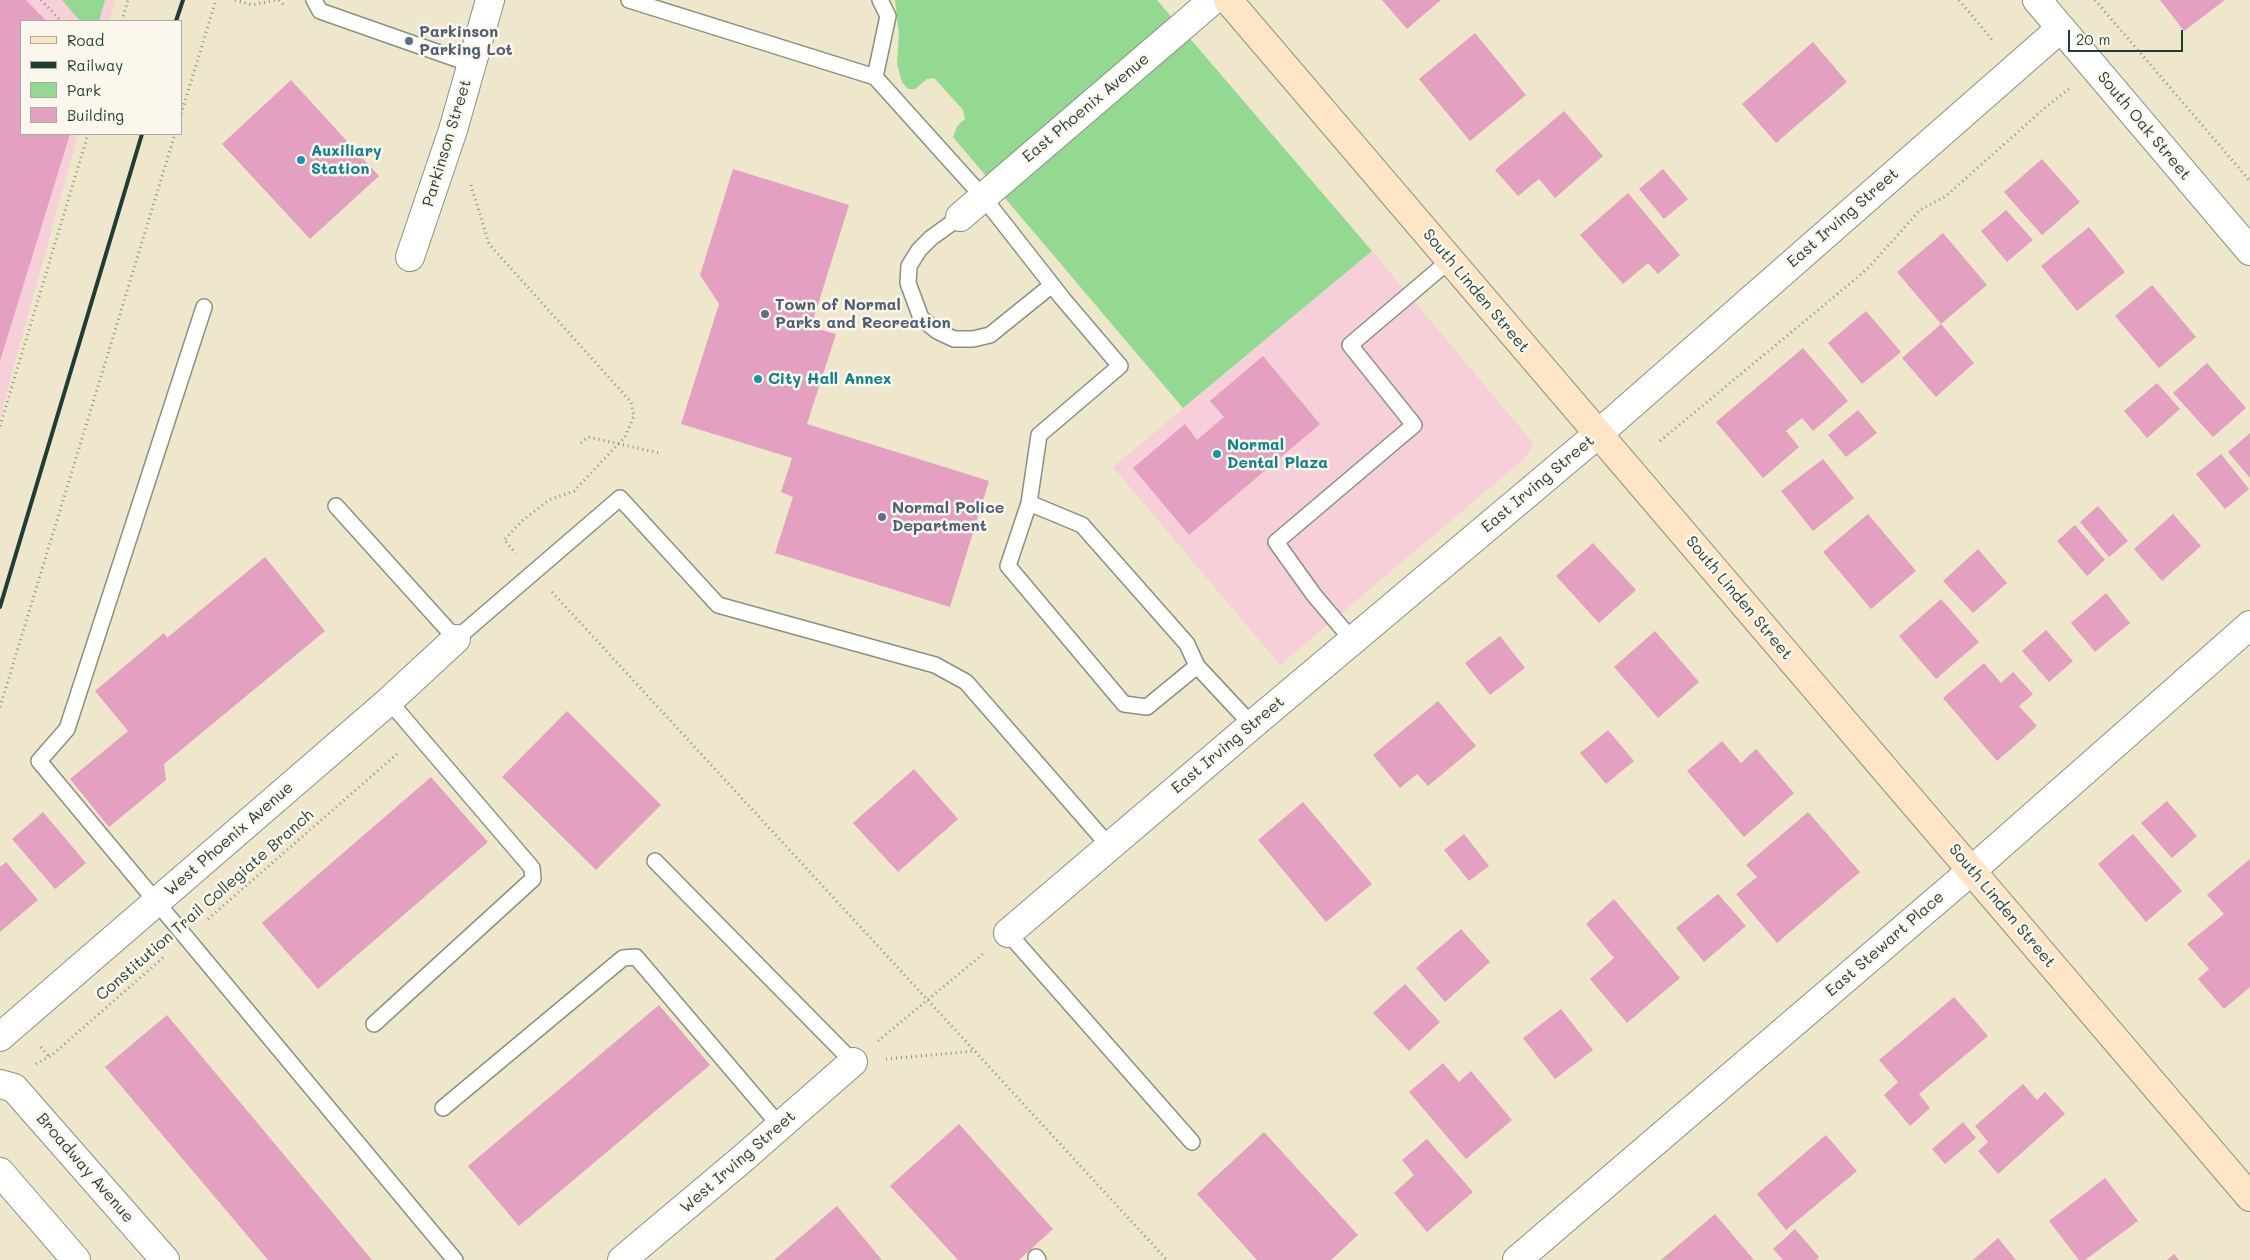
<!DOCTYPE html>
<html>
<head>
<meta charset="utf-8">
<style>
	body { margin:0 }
	#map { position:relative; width:2250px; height:1260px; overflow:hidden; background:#efe7cb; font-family:Mali,sans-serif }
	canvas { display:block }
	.legend { position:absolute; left:20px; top:20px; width:162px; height:115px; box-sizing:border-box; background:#fbf7ec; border:1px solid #a3ada2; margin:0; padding:6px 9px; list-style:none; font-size:15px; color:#1f3d34 }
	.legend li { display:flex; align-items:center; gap:10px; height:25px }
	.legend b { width:25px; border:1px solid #a3ada2 }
	.scale { position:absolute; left:2068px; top:30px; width:115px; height:22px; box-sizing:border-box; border:2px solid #1f3d34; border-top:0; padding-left:6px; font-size:15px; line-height:18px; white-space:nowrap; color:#1f3d34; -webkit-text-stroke:4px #fbf7ec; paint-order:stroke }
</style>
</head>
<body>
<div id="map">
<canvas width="2250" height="1260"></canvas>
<ul class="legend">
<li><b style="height:6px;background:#fde5c5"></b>Road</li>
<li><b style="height:6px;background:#1f3d34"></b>Railway</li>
<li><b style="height:14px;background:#93d992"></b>Park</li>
<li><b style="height:14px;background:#e3a0c1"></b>Building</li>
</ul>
<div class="scale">20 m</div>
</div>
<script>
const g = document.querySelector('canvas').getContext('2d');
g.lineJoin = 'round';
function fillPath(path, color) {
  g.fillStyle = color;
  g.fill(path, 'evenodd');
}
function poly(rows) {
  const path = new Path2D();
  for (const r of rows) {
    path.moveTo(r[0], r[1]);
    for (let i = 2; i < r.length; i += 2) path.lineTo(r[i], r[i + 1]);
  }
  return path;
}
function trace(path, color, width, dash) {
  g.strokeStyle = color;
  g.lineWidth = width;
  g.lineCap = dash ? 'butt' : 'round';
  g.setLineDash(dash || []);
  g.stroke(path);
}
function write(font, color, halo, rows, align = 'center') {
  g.font = font + ' Mali,sans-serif';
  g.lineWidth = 5;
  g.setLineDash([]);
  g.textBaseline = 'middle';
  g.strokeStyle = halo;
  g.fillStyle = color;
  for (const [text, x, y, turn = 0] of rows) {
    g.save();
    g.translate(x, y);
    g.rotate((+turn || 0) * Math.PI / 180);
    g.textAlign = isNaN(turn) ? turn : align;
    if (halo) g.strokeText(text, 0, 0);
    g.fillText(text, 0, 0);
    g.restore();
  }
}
const built = poly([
	[0,0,115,0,109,21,21,21,21,134,78,134,0,417],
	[1372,251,1534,444,1525,458,1280,665,1113,467]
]);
const green = poly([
	[62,0,105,0,99,21,80,21],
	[895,0,1157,0,1372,251,1183,408,953,137,957,126,965,119,963,110,934,78,927,79,915,89,908,89,902,82,897,64,899,34]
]);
const building = poly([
	[0,0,26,0,46,21,21,21,21,134,70,134,0,361],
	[1382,0,1441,0,1407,29],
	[2160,0,2225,0,2184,31],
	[1475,33,1526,95,1470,141,1419,79],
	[1813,42,1847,82,1776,143,1742,104],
	[291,80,379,176,310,239,222,144],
	[1564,111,1603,156,1555,198,1539,179,1518,196,1495,170],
	[2042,159,2080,202,2042,235,2004,192],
	[733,169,849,205,811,327,836,334,807,424,989,481,950,607,775,553,793,497,781,492,792,458,681,424,719,304,700,275],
	[1663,169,1688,199,1664,219,1639,189],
	[1628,193,1680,255,1658,274,1648,263,1623,284,1580,235],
	[2006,210,2033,240,2007,262,1981,231],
	[2089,227,2125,272,2077,311,2041,266],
	[1943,233,1987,285,1941,324,1897,272],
	[2152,285,2196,337,2159,368,2115,316],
	[1866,311,1901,352,1862,384,1828,343],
	[1941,324,1974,363,1936,397,1902,358],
	[1803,348,1848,401,1813,431,1802,418,1786,431,1799,447,1763,478,1716,422],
	[1263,356,1320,424,1189,535,1133,468,1185,424,1197,440,1224,417,1210,401],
	[2207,363,2246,408,2213,437,2173,393],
	[2157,383,2180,409,2147,438,2124,411],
	[1858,410,1877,433,1846,457,1828,435],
	[2250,433,2250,478,2228,452],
	[2221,454,2249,489,2225,509,2196,474],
	[1823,459,1854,498,1813,531,1781,491],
	[2098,506,2128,541,2109,557,2080,522],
	[1868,514,1916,571,1871,609,1823,552],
	[2173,514,2201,546,2162,581,2134,549],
	[2075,525,2105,560,2087,576,2057,541],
	[1593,543,1636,590,1599,623,1556,576],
	[1978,549,2007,583,1973,613,1943,581],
	[265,557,325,631,164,764,166,780,109,827,70,779,128,731,95,691,164,633,167,638],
	[2106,593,2130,623,2095,652,2071,623],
	[1941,599,1979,642,1936,679,1899,636],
	[2046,630,2073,661,2049,682,2022,651],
	[1655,631,1699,682,1658,718,1614,667],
	[1500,636,1525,668,1490,695,1465,663],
	[1984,663,2001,683,2013,672,2033,694,2019,706,2037,726,1997,761,1943,698],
	[1438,701,1476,746,1428,786,1417,774,1400,788,1373,755],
	[567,711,661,805,596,870,502,777],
	[1608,730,1634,761,1606,784,1580,753],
	[1722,741,1741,763,1756,749,1794,793,1744,837,1687,771],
	[914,769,958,819,898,872,853,823],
	[431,777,488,842,318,989,262,923],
	[2167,801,2197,836,2172,858,2141,823],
	[1303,802,1372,884,1326,922,1258,840],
	[43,812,86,863,55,889,12,839],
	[1808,812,1860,872,1777,943,1736,894,1757,877,1746,865],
	[1464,834,1489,866,1469,881,1444,850],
	[2133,834,2182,891,2146,922,2098,864],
	[2250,859,2250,987,2224,1009,2198,979,2209,969,2187,944,2224,914,2207,895],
	[6,862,38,900,0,932,0,867],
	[1718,894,1746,926,1704,962,1676,928],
	[1614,899,1680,978,1627,1023,1590,979,1614,958,1586,924],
	[1461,929,1490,962,1445,1002,1416,968],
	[1405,984,1440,1022,1409,1051,1373,1013],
	[1954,997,1988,1036,1919,1094,1930,1108,1910,1126,1884,1095,1898,1082,1879,1060],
	[659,1005,710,1065,519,1226,468,1166],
	[1561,1009,1593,1050,1555,1079,1523,1038],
	[167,1015,372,1260,268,1260,105,1067],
	[1443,1063,1459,1082,1471,1071,1512,1120,1466,1159,1409,1092],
	[2023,1084,2037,1100,2045,1092,2065,1114,1998,1174,1978,1151,1988,1142,1975,1126],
	[1963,1122,1976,1138,1945,1164,1932,1149],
	[959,1124,1053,1229,1019,1260,958,1260,890,1186],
	[1264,1132,1358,1235,1331,1260,1257,1260,1197,1194],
	[1826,1135,1857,1171,1786,1230,1757,1194],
	[1427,1139,1473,1192,1427,1232,1394,1193,1414,1175,1402,1160],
	[2105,1178,2138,1221,2085,1260,2079,1260,2049,1221],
	[837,1206,882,1260,774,1260],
	[1715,1214,1754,1260,1661,1260],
	[1795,1229,1819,1257,1816,1260,1783,1260,1773,1249],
	[1998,1238,2016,1260,1973,1260],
	[2174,1254,2179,1260,2167,1260]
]);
const path = poly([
	[41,0,61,21],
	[235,0,252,5,276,0],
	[279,0,286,7],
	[1959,0,1994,42],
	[2095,0,2250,181],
	[122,21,128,0],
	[181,114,216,0],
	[471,185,489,244,631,402,634,416,625,437,574,491,549,500,523,520,504,540,516,553],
	[0,426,88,134],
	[1660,441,1852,282,1869,267,1920,210,1946,196,2047,106,2069,89],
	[581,443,588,437,660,453],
	[552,592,1167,1260],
	[0,707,175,134],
	[208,919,397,754],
	[878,1041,983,954],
	[41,1047,49,1057],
	[886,1059,976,1051],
	[36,1064,52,1055,165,956]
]);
const service = poly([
	[314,0,320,11,471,64],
	[629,0,875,77,983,197,1063,299,1120,366,1039,435,1029,503,1008,566,1124,704,1147,707,1197,666],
	[875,77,888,16,880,0],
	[960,217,931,238,919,250,909,266,908,283,921,318,937,331,954,339,973,339,990,335,1052,285],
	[204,307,67,729,39,761,455,1260],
	[1029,503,1082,525,1187,644,1197,666,1252,725],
	[336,506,456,639,620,498,718,605,935,665,966,682,1110,847],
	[1353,641,1314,595,1276,542,1414,425,1350,345,1450,260],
	[655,861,853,1062],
	[1008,933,1192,1142],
	[374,1024,533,879,532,868,389,701],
	[443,1108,623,958,636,957,780,1126],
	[1036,1257,1038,1260]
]);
const minor = poly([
	[2037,0,2250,251],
	[960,217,1213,0],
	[410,257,453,130,490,0],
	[1008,933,1252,725,1598,434,2061,28],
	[0,1037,389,701,456,639],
	[0,1084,14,1088,165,1260],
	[0,1172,76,1260],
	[622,1260,741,1160,853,1062],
	[1517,1260,1971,871,2250,625]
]);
const secondary = poly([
	[1228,0,2250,1197]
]);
const rail = poly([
	[176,21,183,0],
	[0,607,142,134]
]);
const markers = [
	[409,41,5,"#5c6f8a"],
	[301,160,5,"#0f9aa8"],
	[765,314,5,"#5c6f8a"],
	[758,379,5,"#0f9aa8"],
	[1217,454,5,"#0f9aa8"],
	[882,517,5,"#5c6f8a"]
];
const serviceNames = [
	["Parkinson",419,32],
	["Parking Lot",419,50],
	["Town of Normal",775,305],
	["Parks and Recreation",775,323],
	["Normal Police",892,508],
	["Department",892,526]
];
const streetNames = [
	["East Phoenix Avenue",1086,108,-40],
	["South Oak Street",2144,126,50],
	["Parkinson Street",447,143,-73],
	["East Irving Street",1843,218,-41],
	["South Linden Street",1476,291,50],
	["East Irving Street",1538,484,-40],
	["South Linden Street",1739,598,50],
	["East Irving Street",1228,745,-40],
	["West Phoenix Avenue",229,839,-41],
	["Constitution Trail Collegiate Branch",205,905,-41],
	["South Linden Street",2002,906,50],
	["East Stewart Place",1885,944,-41],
	["West Irving Street",738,1162,-41],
	["Broadway Avenue",85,1168,49]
];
const cultureNames = [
	["Auxiliary",311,151],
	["Station",311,169],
	["City Hall Annex",768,379],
	["Normal",1227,445],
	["Dental Plaza",1227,463]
];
fillPath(built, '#f6cfd9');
fillPath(green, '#93d992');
fillPath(building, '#e3a0c1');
trace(service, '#879280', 18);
trace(minor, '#879280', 30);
trace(secondary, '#879280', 30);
trace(path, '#879280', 3, [1, 4]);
trace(service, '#fff', 15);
trace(minor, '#fff', 28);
trace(secondary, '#fde5c5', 28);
trace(rail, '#1f3d34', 4);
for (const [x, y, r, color] of markers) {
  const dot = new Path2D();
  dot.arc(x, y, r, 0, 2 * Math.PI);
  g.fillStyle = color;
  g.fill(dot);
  trace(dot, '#fbf7ec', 2);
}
write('bold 16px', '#4e5e75', '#fbf7ec', serviceNames, 'left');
write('16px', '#1f3d34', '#fbf7ec', streetNames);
write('bold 16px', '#0d838f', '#fbf7ec', cultureNames, 'left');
</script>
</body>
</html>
